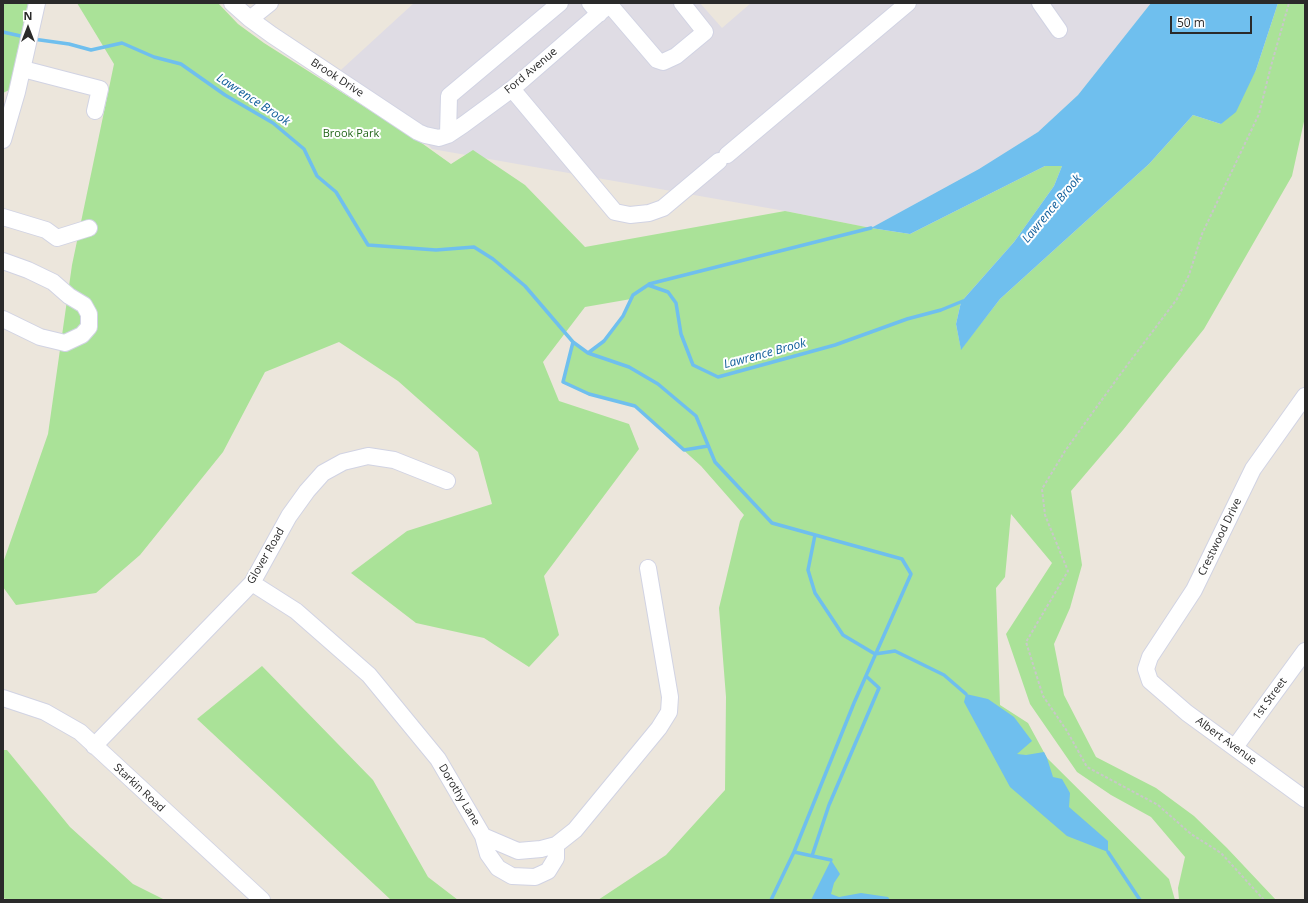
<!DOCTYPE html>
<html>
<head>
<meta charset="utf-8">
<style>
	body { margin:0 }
	#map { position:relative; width:1308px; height:903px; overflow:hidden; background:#ece6dc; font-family:"Open Sans",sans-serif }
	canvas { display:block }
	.frame { position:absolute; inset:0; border:4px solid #2a2a2a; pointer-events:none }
	.north { position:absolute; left:8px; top:8px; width:40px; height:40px; -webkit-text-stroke:3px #fff; paint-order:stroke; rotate:0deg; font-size:11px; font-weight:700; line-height:16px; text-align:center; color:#2a2a2a }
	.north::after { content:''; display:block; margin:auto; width:14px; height:18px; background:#2a2a2a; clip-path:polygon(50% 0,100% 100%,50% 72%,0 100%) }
	.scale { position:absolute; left:1170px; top:16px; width:82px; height:18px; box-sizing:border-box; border:2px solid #2a2a2a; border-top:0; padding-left:5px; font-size:12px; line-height:14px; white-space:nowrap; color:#2a2a2a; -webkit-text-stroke:3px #fff; paint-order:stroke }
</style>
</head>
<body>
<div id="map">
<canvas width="1308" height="903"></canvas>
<div class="frame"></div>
<div class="north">N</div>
<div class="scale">50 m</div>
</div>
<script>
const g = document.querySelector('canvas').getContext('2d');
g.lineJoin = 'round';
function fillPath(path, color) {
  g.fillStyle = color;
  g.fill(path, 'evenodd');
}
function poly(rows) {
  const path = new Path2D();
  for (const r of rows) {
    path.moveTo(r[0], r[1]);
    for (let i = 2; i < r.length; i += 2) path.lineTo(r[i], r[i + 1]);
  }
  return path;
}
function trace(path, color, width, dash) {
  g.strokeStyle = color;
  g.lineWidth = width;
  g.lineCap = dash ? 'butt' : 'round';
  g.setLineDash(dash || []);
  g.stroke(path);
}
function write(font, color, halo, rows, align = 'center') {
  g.font = font + ' "Open Sans",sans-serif';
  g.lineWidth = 4;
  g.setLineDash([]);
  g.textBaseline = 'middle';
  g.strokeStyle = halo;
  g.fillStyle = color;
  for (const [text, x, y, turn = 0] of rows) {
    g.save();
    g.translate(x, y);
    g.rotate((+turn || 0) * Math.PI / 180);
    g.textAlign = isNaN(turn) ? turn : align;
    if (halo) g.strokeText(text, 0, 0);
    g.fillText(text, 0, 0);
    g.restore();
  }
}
const industrial = poly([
	[414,3,700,3,722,28,751,3,1151,3,1078,95,1038,132,979,169,871,228,785,211,432,149,419,135,331,79]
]);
const green = poly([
	[3,3,28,3,9,90,3,93],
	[77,3,218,3,238,24,264,43,423,144,451,164,473,150,525,185,585,247,785,211,871,228,910,234,1045,166,1062,166,1054,186,1014,242,961,302,956,324,961,349,1000,299,1149,164,1193,115,1221,124,1256,70,1278,3,1305,3,1305,117,1292,176,1204,329,1123,430,1071,491,1082,565,1070,608,1054,644,1064,695,1096,757,1156,788,1194,816,1227,848,1276,900,1179,900,1178,888,1185,857,1151,817,1111,795,1077,772,1030,704,1006,634,1052,563,1011,514,1005,577,996,588,1000,705,1028,723,1047,758,1169,879,1175,900,598,900,666,855,725,790,726,697,719,608,740,521,744,515,701,466,635,406,589,394,563,382,573,342,588,352,604,341,623,317,631,299,585,307,543,362,559,401,629,424,639,449,544,576,559,635,529,667,484,638,416,623,351,573,407,531,492,504,478,452,398,381,339,342,265,372,223,452,140,555,96,593,16,605,3,587,3,563,48,434,72,265,114,64],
	[262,666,373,780,428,877,458,900,391,900,197,719],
	[3,750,7,750,70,827,133,884,165,900,9,900,3,898]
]);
const water = poly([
	[1151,3,1278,3,1256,70,1236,112,1221,124,1193,115,1149,164,1000,299,961,350,956,324,961,302,1014,242,1054,186,1062,166,1045,166,910,234,871,228,979,169,1038,132,1078,95],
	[966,694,988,699,1014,717,1032,741,1017,754,1026,755,1044,752,1047,758,1053,777,1062,779,1070,793,1069,807,1108,841,1108,852,1067,836,1010,787,964,702],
	[831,860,840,874,834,883,831,894,839,897,861,893,888,897,890,900,811,900]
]);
const stream = poly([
	[3,32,25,37],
	[33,39,69,44,91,50,122,43,154,57,181,64,225,95,273,123,304,149,317,176,336,192,368,245,436,250,474,247,493,259,525,286,573,342,588,353,604,341,623,316,633,295,648,285,668,292,676,303,681,334,693,365,718,377,835,345,907,319,941,310,963,301],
	[649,284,871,228],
	[573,342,563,382,589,394,635,406,684,450,708,446],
	[588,353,629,367,658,384,696,416,715,462,772,523,902,559,911,574,854,703,794,852,771,900],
	[815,535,808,570,815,593,843,635,875,654,895,651,944,675,966,694],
	[794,852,831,860],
	[1108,852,1140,900],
	[812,856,829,805,879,688,866,676]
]);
const path = poly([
	[1264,900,1221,853,1191,834,1158,805,1087,767,1067,731,1043,696,1026,642,1068,571,1045,515,1042,489,1065,451,1093,412,1122,372,1177,299,1189,275,1202,234,1259,114,1271,66,1289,3]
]);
const minor = poly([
	[232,3,250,19,272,35,418,132,425,135,439,138,448,135,463,125,512,89,611,3],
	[590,3,599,14],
	[1040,3,1059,30],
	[610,5,657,60,663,62,676,56,705,32,682,3],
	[250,19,270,3],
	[23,69,100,89,95,111],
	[512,89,615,212,630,215,649,213,663,208,719,161],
	[448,135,449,96,560,3],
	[3,140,17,92,37,3],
	[727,155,908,3],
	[3,217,46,230,57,238,89,228],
	[3,261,28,270,53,282,69,296,84,305,89,314,89,327,82,335,65,343,40,337,3,319],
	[1305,396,1253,469,1194,590,1150,657,1146,669,1150,681,1187,713,1305,799],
	[252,583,296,611,369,675,438,759,483,836,518,851,541,849,556,845,575,830,659,728,669,712,670,697,648,568],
	[3,698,45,712,80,732,262,900],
	[94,746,252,583,289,516,307,491,323,473,343,462,368,456,394,460,447,481],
	[1235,747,1305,651],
	[483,836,488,854,498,868,512,876,535,877,548,871,556,858,556,845]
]);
const streetNames = [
	["Ford Avenue",531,71,-40],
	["Brook Drive",337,78,33],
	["Crestwood Drive",1220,537,-64],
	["Glover Road",266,556,-60],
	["1st Street",1270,699,-54],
	["Albert Avenue",1226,741,36],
	["Starkin Road",139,788,43],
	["Dorothy Lane",459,795,59]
];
const parkNames = [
	["Brook Park",351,134]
];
const waterNames = [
	["Lawrence Brook",253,100,33],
	["Lawrence Brook",1052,209,-50],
	["Lawrence Brook",765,354,-15]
];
fillPath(industrial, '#dfdce4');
fillPath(green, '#aae298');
fillPath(water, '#6fbfee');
trace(stream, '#6fbfee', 3.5);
trace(minor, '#d1d3e3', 18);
trace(path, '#c8c8c8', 2, [3, 2]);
trace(minor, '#fff', 16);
write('11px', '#2a2a2a', '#fff', streetNames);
write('11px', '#23661a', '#fff', parkNames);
write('italic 12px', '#0e5c99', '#fff', waterNames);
</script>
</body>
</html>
